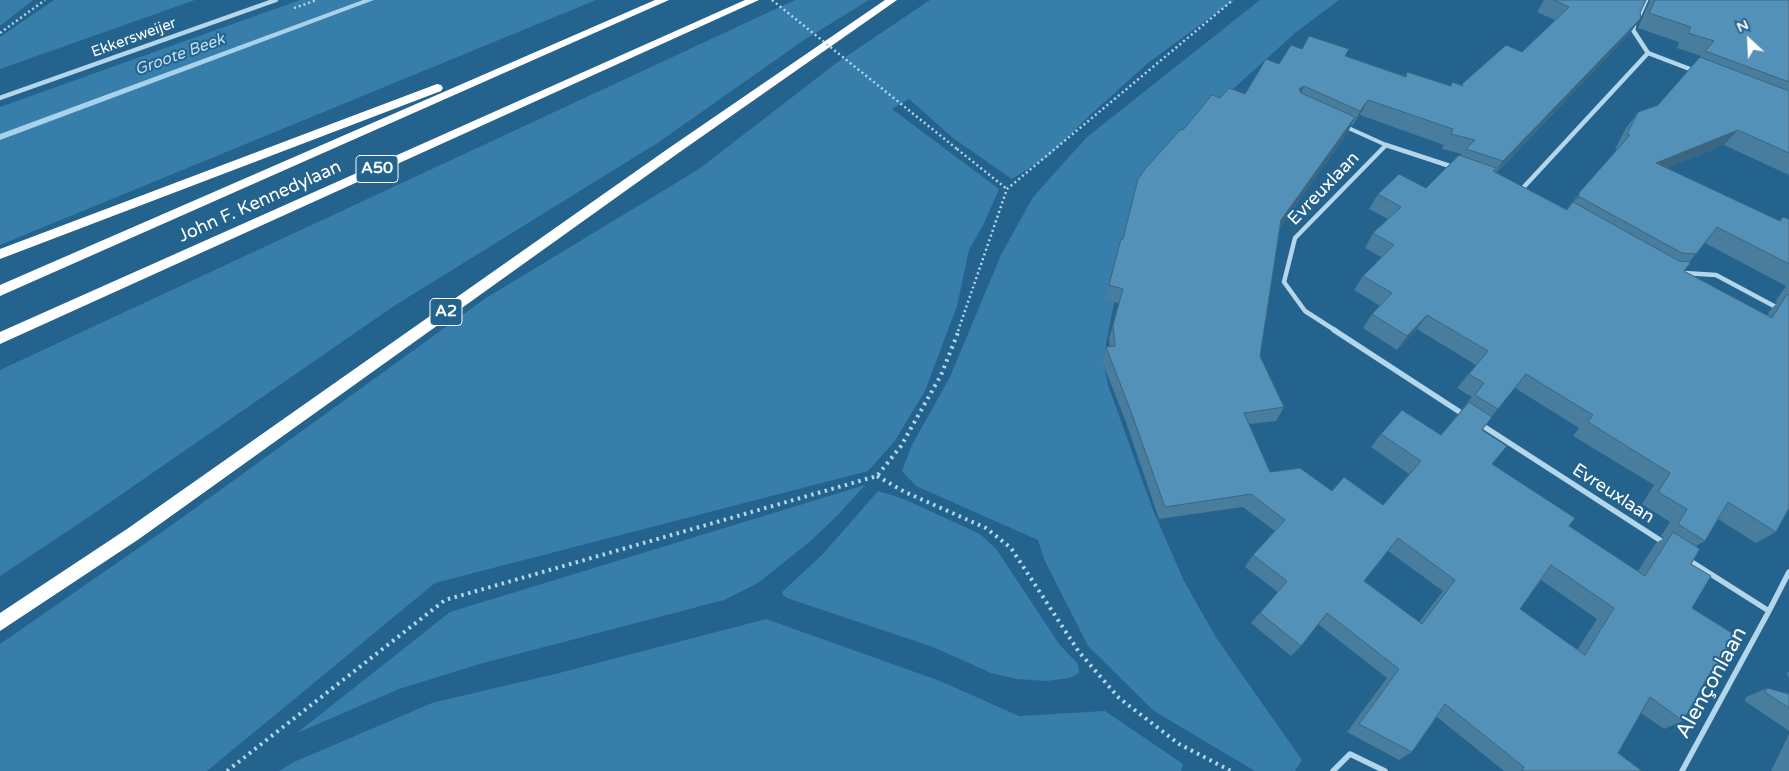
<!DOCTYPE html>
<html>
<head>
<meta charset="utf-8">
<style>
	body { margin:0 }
	#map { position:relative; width:1789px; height:771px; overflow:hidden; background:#24638d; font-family:"Varela Round",sans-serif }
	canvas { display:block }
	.north { position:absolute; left:1724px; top:15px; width:50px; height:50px; -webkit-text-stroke:4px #24638d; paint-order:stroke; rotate:335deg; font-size:14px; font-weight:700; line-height:20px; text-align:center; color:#fff }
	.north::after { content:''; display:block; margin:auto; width:18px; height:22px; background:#fff; clip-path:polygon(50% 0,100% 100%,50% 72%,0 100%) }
</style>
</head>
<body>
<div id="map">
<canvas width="1789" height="771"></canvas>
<div class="north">N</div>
</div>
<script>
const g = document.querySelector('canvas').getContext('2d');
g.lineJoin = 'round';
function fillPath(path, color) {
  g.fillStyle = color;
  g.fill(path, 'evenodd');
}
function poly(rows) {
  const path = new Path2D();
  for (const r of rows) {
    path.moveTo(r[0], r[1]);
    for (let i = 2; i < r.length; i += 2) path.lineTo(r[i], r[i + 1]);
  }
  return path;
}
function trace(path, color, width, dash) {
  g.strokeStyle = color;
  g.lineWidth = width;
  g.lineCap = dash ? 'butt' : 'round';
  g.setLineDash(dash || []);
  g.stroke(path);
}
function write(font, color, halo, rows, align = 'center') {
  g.font = font + ' "Varela Round",sans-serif';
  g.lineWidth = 4;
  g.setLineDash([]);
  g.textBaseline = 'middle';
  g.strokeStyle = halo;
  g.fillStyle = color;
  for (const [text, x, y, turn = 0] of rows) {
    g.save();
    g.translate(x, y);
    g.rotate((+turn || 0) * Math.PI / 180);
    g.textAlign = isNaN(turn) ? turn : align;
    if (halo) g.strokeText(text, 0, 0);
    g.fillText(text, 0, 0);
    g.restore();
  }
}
const green = poly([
	[0,0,33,0,0,26],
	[54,0,195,0,0,69,0,37],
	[300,0,596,0,0,245,0,107],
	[795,0,869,0,804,40,659,142,394,306,80,523,0,576,0,370],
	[930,0,1234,0,1148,63,1090,115,1049,156,1012,179,953,138,909,99,892,109,999,189,984,223,969,250,957,306,925,391,894,442,868,471,435,583,207,771,0,771,0,644,176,522,486,298,699,169,835,64],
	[1260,0,1339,0,1295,33,1222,99,1125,246,1103,360,1108,385,1153,510,1184,581,1217,639,1302,760,1295,771,1255,771,1154,711,1088,646,1044,559,1038,540,916,486,902,471,912,445,950,377,1001,255,1033,197,1087,137],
	[865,485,837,516,808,543,758,583,724,600,483,663,399,689,297,733,450,612],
	[878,491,904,499,980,534,997,550,1059,644,1078,664,1079,673,1070,678,1046,681,1017,679,991,673,933,647,787,598,782,594,783,591,822,555],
	[766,619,940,681,1019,716,1105,711,1183,764,1181,771,279,771,294,762,432,703,559,673]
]);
const stream = poly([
	[363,0,374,0,0,140,0,134,363,0]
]);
const pathFar1 = poly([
	[294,8,317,0],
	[0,33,45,0],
	[957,149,1007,189],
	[958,331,1007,189,1233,0]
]);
const path = poly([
	[877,476,905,492,986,528,1011,548,1079,652,1119,698,1179,744,1231,771],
	[227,771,445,600,877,476,901,446,941,375,959,330]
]);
const pedestrian = poly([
	[1344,126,1386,145]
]);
const minorFar1 = poly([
	[1638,18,1646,0],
	[1634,26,1633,30,1648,53],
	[0,98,276,0],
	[1521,190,1648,53,1695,71],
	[1684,273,1716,275,1789,314],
	[1336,331,1305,311,1284,282,1295,238,1386,145,1453,167]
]);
const minor = poly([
	[1334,330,1466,416],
	[1480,424,1666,544],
	[1687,559,1769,611,1789,572],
	[1333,771,1350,754,1385,771],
	[1682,771,1769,611]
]);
const motorway = poly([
	[655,0,669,0,0,296,0,285,655,0],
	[745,0,759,0,0,344,0,332,745,0],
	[885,0,897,0,677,154,139,539,0,631,0,613,127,529,669,148,885,0],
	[437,84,441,85,443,88,441,91,0,259,0,249,437,84]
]);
const pathBridge = poly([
	[772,0,957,149]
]);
const wall = poly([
	[1544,0,1646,0,1640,13,1641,18,1630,33,1496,173,1566,209,1577,195,1617,150,1615,149,1626,128,1638,112,1658,105,1701,56,1677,48,1679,42,1638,28,1650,1,1650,0,1789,0,1789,175,1724,145,1667,168,1779,221,1783,217,1789,219,1789,508,1776,532,1756,543,1718,519,1705,541,1696,546,1691,564,1692,608,1713,675,1707,678,1683,721,1664,729,1641,713,1618,753,1642,771,1504,771,1437,717,1412,752,1399,760,1347,732,1387,678,1318,624,1301,646,1291,656,1251,623,1278,592,1245,567,1253,555,1275,531,1243,507,1159,519,1126,422,1102,361,1106,347,1110,346,1109,339,1119,303,1105,300,1121,239,1123,239,1183,130,1220,98,1245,94,1279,64,1302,49,1346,56,1405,76,1407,72,1450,86,1461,85,1462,84,1522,52,1555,20,1537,12],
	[1360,115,1444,145,1442,149,1462,154,1426,188,1378,194,1369,209,1388,219,1373,233,1365,248,1381,257,1363,276,1354,290,1380,306,1372,314,1363,328,1397,350,1417,329,1476,365,1457,388,1472,397,1441,435,1381,434,1371,447,1409,474,1383,505,1332,491,1270,472,1249,424,1276,421,1284,407,1260,356,1280,227,1348,132,1351,125,1352,126],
	[1705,243,1786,286,1775,302,1777,303,1771,309,1767,315,1684,271,1689,262,1696,254],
	[1515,388,1579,428,1573,436,1654,485,1642,504,1670,522,1661,536,1664,538,1656,543,1638,571,1569,526,1492,464,1482,430,1492,416],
	[1388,551,1443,591,1419,622,1364,581],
	[1541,580,1597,619,1577,650,1520,609],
	[1789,672,1789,678,1786,673],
	[1767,688,1789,694,1789,731,1745,701,1746,697],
	[1789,734,1789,771,1771,771]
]);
const shadedWall = poly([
	[1641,18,1630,33,1492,176,1503,161],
	[1304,86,1298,102,1299,89],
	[1368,100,1360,115,1352,126,1360,111],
	[1355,117,1348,132,1274,235,1281,220],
	[1738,130,1724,145,1643,178,1656,163],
	[1580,194,1568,209,1565,210,1577,195],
	[1427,315,1417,329,1397,350,1407,336]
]);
const building = poly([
	[1554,0,1646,0,1640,13,1641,18,1503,161,1466,149,1475,140,1451,134,1453,129,1368,100,1360,111,1304,86,1299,89,1301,93,1355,117,1281,220,1260,356,1284,407,1244,413,1270,472,1300,468,1332,491,1344,477,1383,505,1421,461,1381,434,1402,410,1441,435,1469,402,1492,417,1482,430,1507,446,1492,464,1575,518,1569,526,1645,576,1673,532,1700,549,1691,564,1711,576,1692,608,1735,635,1713,675,1710,673,1683,721,1650,697,1618,753,1642,771,1522,771,1524,767,1445,704,1412,752,1359,724,1399,669,1327,613,1301,646,1260,613,1287,581,1253,555,1285,520,1251,494,1165,507,1130,409,1106,347,1115,346,1113,325,1123,289,1109,285,1121,239,1123,239,1138,179,1145,169,1181,129,1183,130,1212,95,1220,98,1229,88,1245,94,1266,59,1279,64,1291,45,1302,49,1309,36,1349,49,1345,56,1406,77,1407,72,1451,86,1452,82,1463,86,1462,84,1506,45,1522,52,1569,7,1554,0],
	[1398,538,1455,580,1422,624,1364,581,1398,538],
	[1551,565,1614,608,1585,655,1520,609,1551,565],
	[1655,0,1789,0,1789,82,1705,51,1714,41,1688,33,1691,27,1649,13,1655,0],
	[1700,57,1789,91,1789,153,1738,130,1656,163,1780,221,1783,217,1789,219,1789,264,1717,227,1696,254,1682,253,1578,196,1580,194,1577,195,1630,135,1627,134,1638,112,1658,105,1700,57],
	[1459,155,1496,168,1493,171,1567,210,1573,202,1679,261,1691,262,1684,271,1772,318,1787,294,1789,295,1789,508,1776,532,1728,502,1705,541,1678,524,1687,509,1658,492,1670,473,1588,422,1593,415,1526,374,1498,409,1475,395,1484,383,1469,374,1488,351,1427,315,1407,336,1372,314,1392,293,1363,276,1394,245,1373,233,1401,207,1378,194,1399,174,1426,188,1459,155],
	[1767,688,1789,694,1789,708,1765,692,1767,688]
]);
const farStreetnames = [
	["Ekkersweijer",134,38,-20]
];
const farWaternames = [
	["Groote Beek",180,55,-20]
];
const shields = [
	[377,169,42],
	[446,312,32]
];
const shieldNames = [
	["A50",377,169],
	["A2",446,312]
];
const streetNames = [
	["Evreuxlaan",1324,189,-46],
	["John F. Kennedylaan",260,202,-24],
	["Evreuxlaan",1613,494,33]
];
const nearStreetnames = [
	["Alençonlaan",1712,683,-61]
];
fillPath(green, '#387eaa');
fillPath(stream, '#a7d2ec');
trace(pathFar1, '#b3d6eb', 2.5, [2, 3]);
trace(path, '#b3d6eb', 4, [2.5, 4.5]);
trace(pedestrian, '#b3d6eb', 4);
trace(minorFar1, '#b3d6eb', 4.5);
trace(minor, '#b3d6eb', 5.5);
fillPath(motorway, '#fff');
trace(pathBridge, '#b3d6eb', 2.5, [2, 3]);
fillPath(wall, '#487d9e');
fillPath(shadedWall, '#3b6681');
fillPath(building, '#5491b8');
trace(building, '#3b6681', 1);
write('15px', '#fff', '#24638d', farStreetnames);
write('italic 16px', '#bfdff2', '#24638d', farWaternames);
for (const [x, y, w] of shields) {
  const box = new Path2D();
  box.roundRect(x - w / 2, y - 13.5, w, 27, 4);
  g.fillStyle = '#24638d';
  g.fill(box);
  trace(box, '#fff', 1);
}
write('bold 16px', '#fff', null, shieldNames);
write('18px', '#fff', '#24638d', streetNames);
write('21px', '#fff', '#24638d', nearStreetnames);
</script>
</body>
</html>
